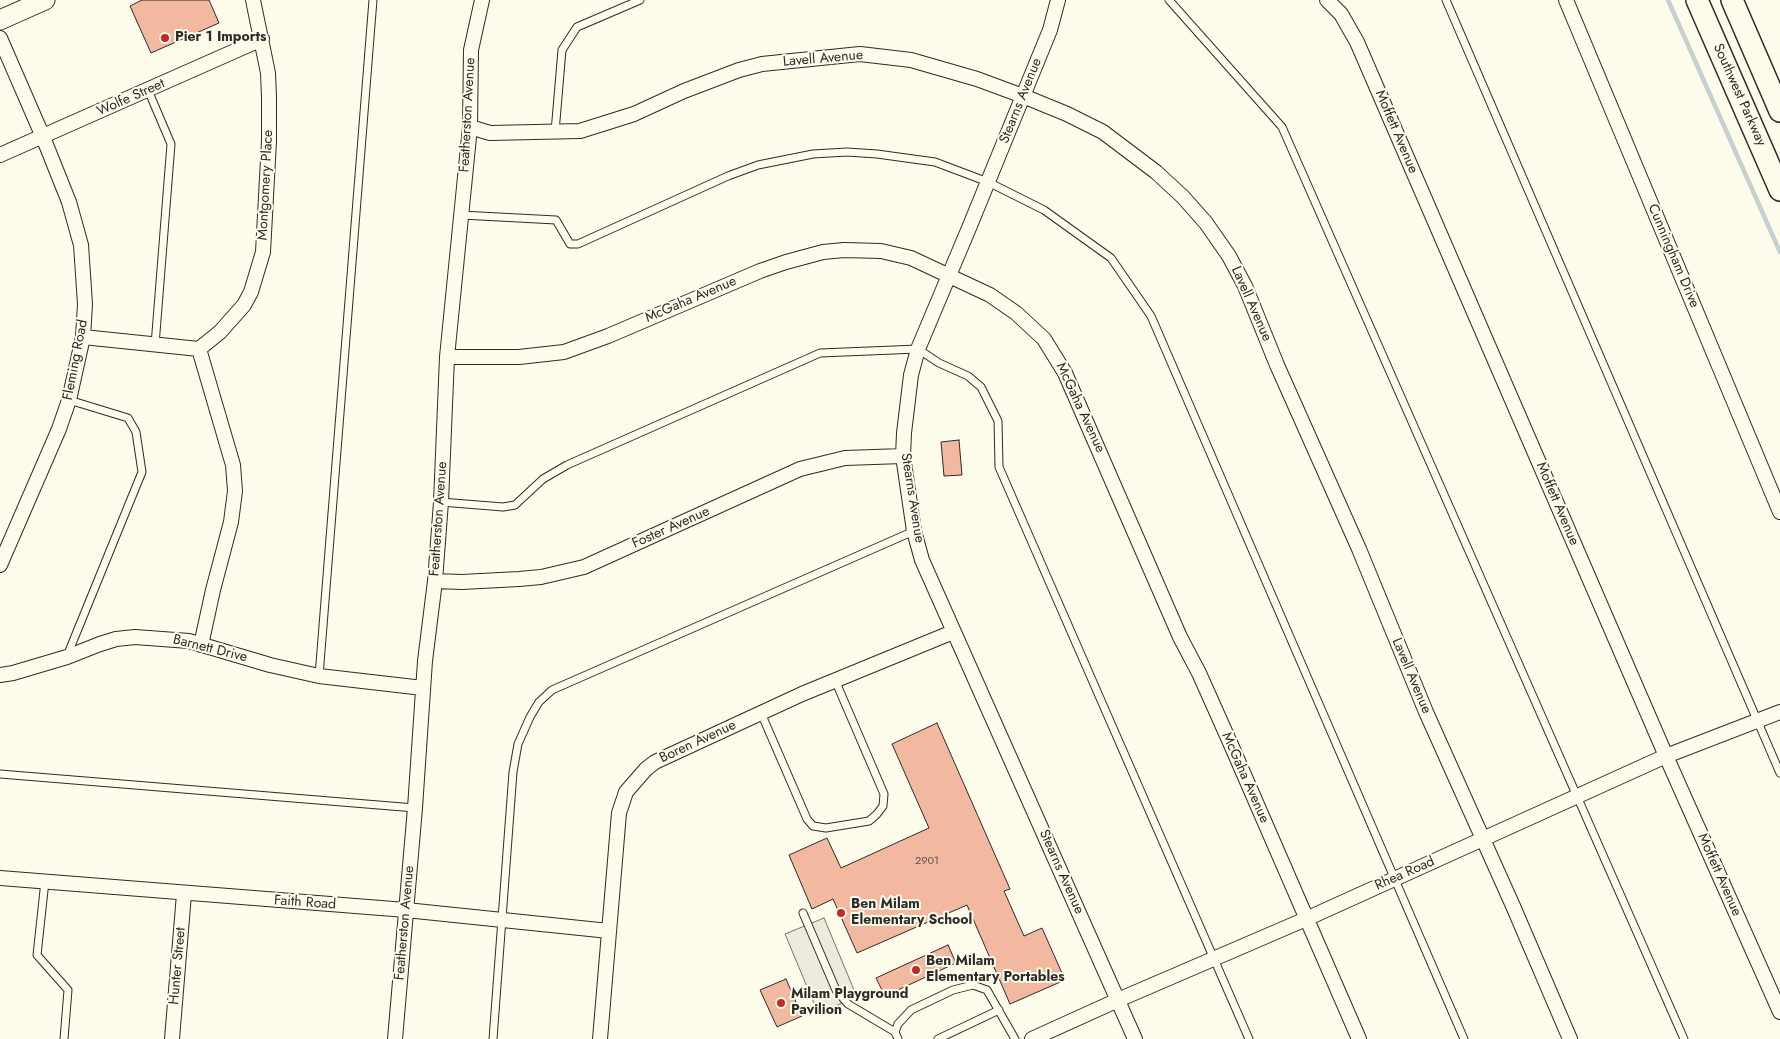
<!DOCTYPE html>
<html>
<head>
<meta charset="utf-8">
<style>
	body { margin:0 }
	canvas { display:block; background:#fdfbea }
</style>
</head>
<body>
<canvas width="1780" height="1039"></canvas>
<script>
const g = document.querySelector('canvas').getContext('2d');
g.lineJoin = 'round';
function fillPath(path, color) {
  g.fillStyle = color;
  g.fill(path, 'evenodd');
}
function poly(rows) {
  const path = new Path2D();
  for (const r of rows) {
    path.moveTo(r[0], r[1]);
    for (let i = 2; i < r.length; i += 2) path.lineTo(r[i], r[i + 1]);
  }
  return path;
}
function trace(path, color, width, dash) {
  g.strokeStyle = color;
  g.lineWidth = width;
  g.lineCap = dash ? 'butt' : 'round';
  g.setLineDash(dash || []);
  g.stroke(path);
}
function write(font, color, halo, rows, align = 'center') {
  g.font = font + ' Jost,sans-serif';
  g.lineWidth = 4;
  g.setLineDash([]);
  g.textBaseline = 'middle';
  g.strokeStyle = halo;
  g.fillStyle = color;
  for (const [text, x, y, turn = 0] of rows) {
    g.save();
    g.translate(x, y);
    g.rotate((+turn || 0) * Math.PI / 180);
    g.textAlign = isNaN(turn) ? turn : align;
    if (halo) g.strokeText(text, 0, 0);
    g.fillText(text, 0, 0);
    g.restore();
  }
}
const parking = poly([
	[824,918,857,997,818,1013,785,934,824,918]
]);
const stream = poly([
	[1668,0,1780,252]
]);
const building = poly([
	[142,0,209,0,219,23,151,53,130,6,142,0],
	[959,440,962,475,944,476,941,442,959,440],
	[937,723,1010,889,1004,891,1024,936,1042,928,1065,980,1010,1004,967,905,857,953,833,899,812,909,789,855,827,838,841,868,929,828,892,744,937,723],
	[948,945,956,963,885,996,876,978,948,945],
	[786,979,802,1016,777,1027,760,990,786,979]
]);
const lane = poly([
	[1169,0,1282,127,1684,1039],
	[1446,0,1780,773],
	[148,90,171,144,155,345],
	[555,132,562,50,577,27,640,0],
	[461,215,556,220,570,244,578,244,728,176,758,165,813,154,847,152,877,154,935,162,988,182,1044,210,1111,258,1151,316,1464,1039],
	[441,502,503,507,515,505,543,479,567,465,820,353,918,349,939,363,968,376,981,387,998,421,999,467,1249,1039],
	[67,656,142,472,136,432,128,418,69,400],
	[319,676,373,0],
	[761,713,807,819,813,826,826,828,869,821,877,814,883,806,884,794,835,680],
	[0,774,415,808],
	[45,881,37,955,68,990,64,1039],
	[803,913,836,990,848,1004,895,1032],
	[493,1039,513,772,518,744,530,717,539,702,552,690,914,531],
	[898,1039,895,1032,898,1024,911,1010,953,990,973,985,987,990,1015,1039],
	[938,1039,999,1010]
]);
const street = poly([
	[1058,0,1050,30,969,228,918,349,911,375,904,433,903,456,914,531,922,560,1135,1039],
	[1327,0,1341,14,1357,42,1666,756,1780,1012],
	[1566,0,1780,512],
	[0,38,43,137,69,202,81,245,85,304,83,337,69,400,59,429,0,565],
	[470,127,490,133,580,131,634,114,684,91,739,70,762,64,860,54,911,60,977,79,1023,96,1067,114,1103,132,1156,172,1183,197,1206,223,1229,256,1245,286,1277,365,1359,549,1426,712,1513,906,1570,1039],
	[0,155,262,39],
	[83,337,199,349],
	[447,357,519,357,564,352,608,336,760,271,786,262,823,252,844,250,881,251,911,258,990,295,1016,313,1044,339,1065,373,1180,637,1199,673,1232,747,1359,1039],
	[435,581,462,582,519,579,541,577,584,567,800,469,845,458,903,456],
	[201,645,213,590,231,522,235,491,233,465,199,349,220,332,244,305,251,292,263,252,269,141,269,97,268,73,253,0],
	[0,675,13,673,67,657,100,644,116,639,135,637,189,641,270,665,319,676,423,688],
	[0,878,406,910,609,931],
	[172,1039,184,894],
	[395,1039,415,808,425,661,435,581,441,502,447,357,470,127,471,50,482,0],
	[600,1039,619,813,626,792,646,769,655,762,802,694,953,632],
	[1032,1039,1118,1000,1306,919,1666,756,1780,712]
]);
const secondary = poly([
	[0,20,45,0]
]);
const primary = poly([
	[1697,0,1780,190],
	[1732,0,1780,111]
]);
const markers = [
	[165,38,5,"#c62828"],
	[841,913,5,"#c62828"],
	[916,970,5,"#c62828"],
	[781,1003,5,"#c62828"]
];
const numberNames = [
	["2901",927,861]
];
const poiNames = [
	["Pier 1 Imports",175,38],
	["Ben Milam",851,905],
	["Elementary School",851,921],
	["Ben Milam",926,962],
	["Elementary Portables",926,978],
	["Milam Playground",791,995],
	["Pavilion",791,1011]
];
const streetNames = [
	["Lavell Avenue",823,59,-5],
	["Southwest Parkway",1739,95,66],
	["Wolfe Street",131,98,-24],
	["Stearns Avenue",1021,101,-68],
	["Featherston Avenue",468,115,-87],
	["Moffett Avenue",1396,132,67],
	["Montgomery Place",266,185,-87],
	["Cunningham Drive",1673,256,67],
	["McGaha Avenue",691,300,-23],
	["Lavell Avenue",1251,304,66],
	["Fleming Road",76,360,-79],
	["McGaha Avenue",1080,408,65],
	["Stearns Avenue",912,498,81],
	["Moffett Avenue",1557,504,67],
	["Featherston Avenue",439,519,-86],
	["Foster Avenue",671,528,-24],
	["Barnett Drive",210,649,14],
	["Lavell Avenue",1411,676,67],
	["Boren Avenue",698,742,-25],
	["McGaha Avenue",1245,778,66],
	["Stearns Avenue",1061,872,66],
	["Rhea Road",1405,874,-24],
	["Moffett Avenue",1719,875,66],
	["Faith Road",305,903,4],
	["Featherston Avenue",405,923,-85],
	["Hunter Street",178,966,-85]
];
fillPath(parking, '#eceadb');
trace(parking, '#74746e', 1);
trace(stream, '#c7d0d0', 4.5);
fillPath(building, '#f2b8a0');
trace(building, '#2b2b2b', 1);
trace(lane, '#2b2b2b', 9);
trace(street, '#2b2b2b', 16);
trace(secondary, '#2b2b2b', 21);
trace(primary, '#2b2b2b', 24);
trace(lane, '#fdfbea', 7);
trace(street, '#fdfbea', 14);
trace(secondary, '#fdfbea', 19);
trace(primary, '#fdfbea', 21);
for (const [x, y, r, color] of markers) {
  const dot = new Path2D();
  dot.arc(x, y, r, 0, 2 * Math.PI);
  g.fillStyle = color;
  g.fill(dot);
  trace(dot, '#fdfbea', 2);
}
write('11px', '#5d4e48', null, numberNames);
write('bold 14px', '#2b2b2b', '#fdfbea', poiNames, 'left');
write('14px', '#2b2b2b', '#fdfbea', streetNames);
</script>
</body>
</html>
